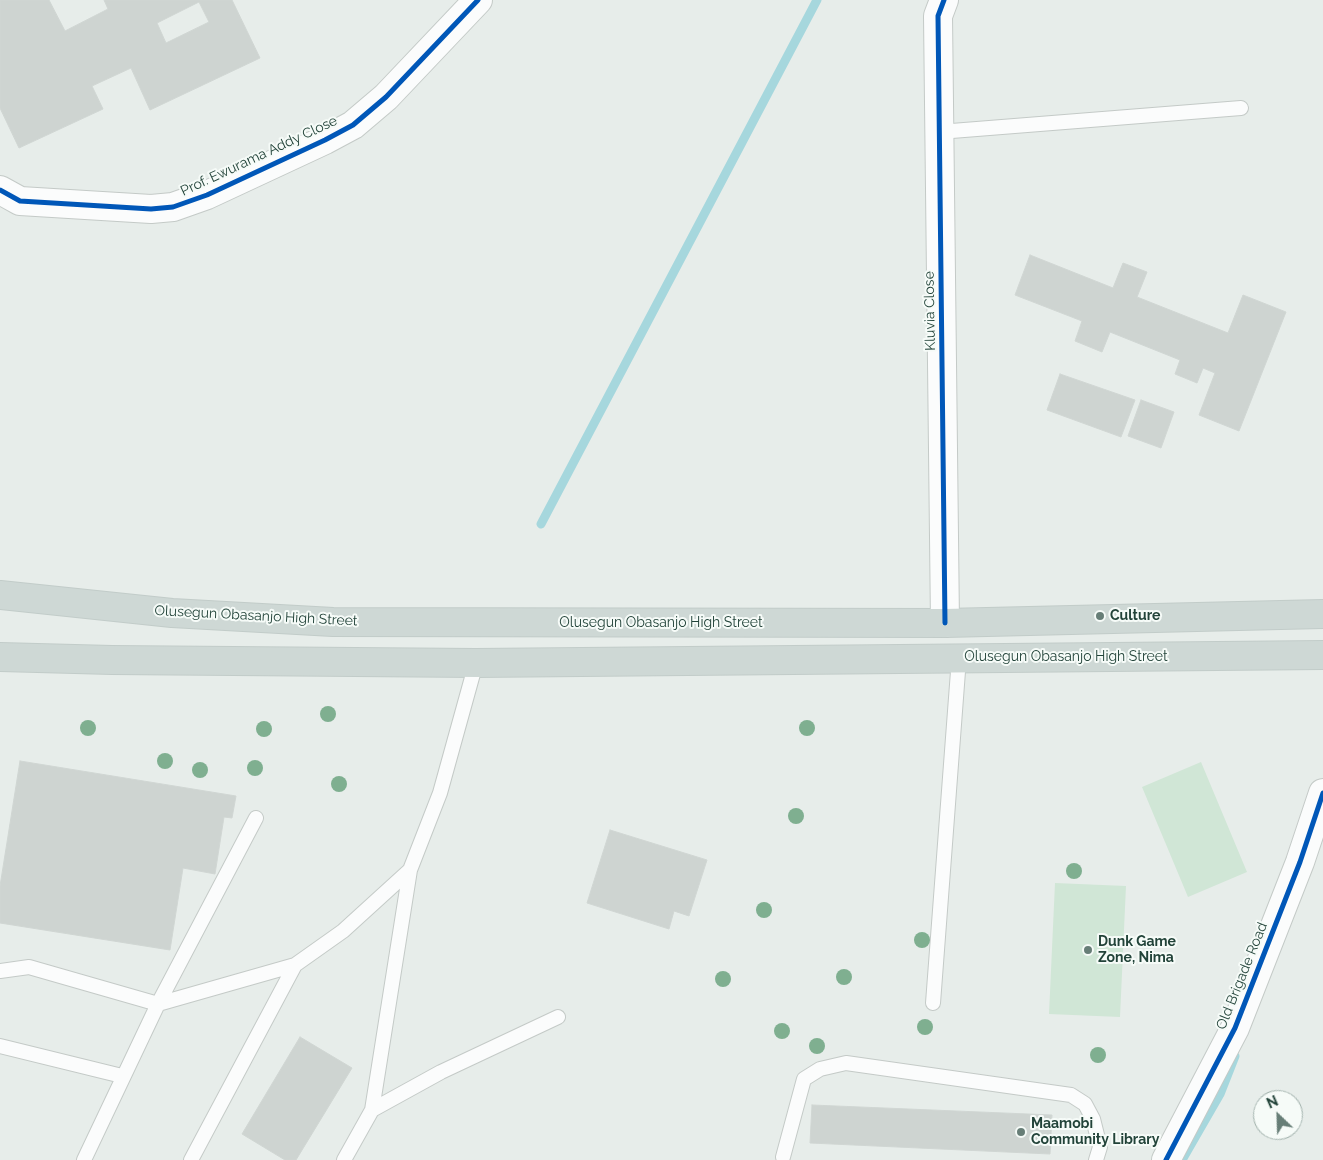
<!DOCTYPE html>
<html>
<head>
<meta charset="utf-8">
<style>
	body { margin:0 }
	#map { position:relative; width:1323px; height:1160px; overflow:hidden; background:#e7edea; font-family:Raleway,sans-serif }
	canvas { display:block }
	.north { position:absolute; left:1253px; top:1090px; width:50px; height:50px; box-sizing:border-box; background:#f6fbf8; border:1px solid #a1b1ac; border-radius:50%; rotate:336deg; font-size:14px; font-weight:700; line-height:20px; text-align:center; color:#224339 }
	.north::after { content:''; display:block; margin:auto; width:18px; height:22px; background:#677e77; clip-path:polygon(50% 0,100% 100%,50% 72%,0 100%) }
</style>
</head>
<body>
<div id="map">
<canvas width="1323" height="1160"></canvas>
<div class="north">N</div>
</div>
<script>
const g = document.querySelector('canvas').getContext('2d');
g.lineJoin = 'round';
function fillPath(path, color) {
  g.fillStyle = color;
  g.fill(path, 'evenodd');
}
function poly(rows) {
  const path = new Path2D();
  for (const r of rows) {
    path.moveTo(r[0], r[1]);
    for (let i = 2; i < r.length; i += 2) path.lineTo(r[i], r[i + 1]);
  }
  return path;
}
function trace(path, color, width, dash) {
  g.strokeStyle = color;
  g.lineWidth = width;
  g.lineCap = dash ? 'butt' : 'round';
  g.setLineDash(dash || []);
  g.stroke(path);
}
function write(font, color, halo, rows, align = 'center') {
  g.font = font + ' Raleway,sans-serif';
  g.lineWidth = 4;
  g.setLineDash([]);
  g.textBaseline = 'middle';
  g.strokeStyle = halo;
  g.fillStyle = color;
  for (const [text, x, y, turn = 0] of rows) {
    g.save();
    g.translate(x, y);
    g.rotate((+turn || 0) * Math.PI / 180);
    g.textAlign = isNaN(turn) ? turn : align;
    if (halo) g.strokeText(text, 0, 0);
    g.fillText(text, 0, 0);
    g.restore();
  }
}
const green = poly([
	[1201,762,1247,872,1188,897,1142,787],
	[1055,883,1126,886,1120,1017,1049,1014]
]);
const stream = poly([
	[541,524,817,0],
	[1182,1160,1220,1094,1235,1056]
]);
const building = poly([
	[0,0,49,0,65,31,108,9,104,0,232,0,260,58,150,110,131,68,92,86,103,109,19,148,0,108,0,0],
	[199,2,209,22,166,43,157,23,199,2],
	[1030,255,1113,288,1123,263,1147,272,1137,297,1228,333,1243,295,1286,312,1239,431,1199,415,1215,373,1203,368,1197,383,1175,374,1180,360,1110,332,1102,352,1075,341,1082,321,1015,295,1030,255],
	[1060,374,1135,400,1121,437,1047,410,1060,374],
	[1141,400,1174,412,1161,448,1128,436,1141,400],
	[20,761,236,796,232,818,224,817,215,874,183,868,170,950,0,923,0,886,20,761],
	[610,830,707,860,689,916,674,911,669,929,587,903,610,830],
	[300,1037,352,1068,296,1160,285,1160,242,1134,300,1037],
	[812,1105,1052,1115,1050,1154,810,1143,812,1105]
]);
const service = poly([
	[939,132,1241,108],
	[0,971,29,967,158,1004,295,965,343,931,410,870,440,793,476,663],
	[933,1003,959,658],
	[0,1046,122,1076],
	[372,1110,441,1072,558,1017],
	[783,1157,804,1079,820,1069,846,1063,1071,1095,1085,1104,1093,1119,1100,1147,1096,1160],
	[84,1160,158,1004,256,818],
	[191,1160,295,965],
	[344,1160,372,1110,410,870]
]);
const minor = poly([
	[944,0,938,16,945,623],
	[0,190,20,201,151,209,173,207,207,195,325,140,353,125,386,97,478,0],
	[1166,1160,1235,1028,1300,862,1323,793]
]);
const primary = poly([
	[0,595,172,613,333,622,945,623,1323,614],
	[0,657,112,660,476,663,1323,655]
]);
const cycleway = poly([
	[944,0,938,16,945,623],
	[0,190,20,201,151,209,173,207,207,195,325,140,353,125,386,97,478,0],
	[1166,1160,1235,1028,1300,862,1323,793]
]);
const trees = [
	[328,714],
	[88,728],
	[807,728],
	[264,729],
	[165,761],
	[255,768],
	[200,770],
	[339,784],
	[796,816],
	[1074,871],
	[764,910],
	[922,940],
	[844,977],
	[723,979],
	[925,1027],
	[782,1031],
	[817,1046],
	[1098,1055]
];
const markers = [
	[1100,616,5,"#677e77"],
	[1088,950,5,"#677e77"],
	[1021,1132,5,"#677e77"]
];
const streetNames = [
	["Prof. Ewurama Addy Close",259,156,-25],
	["Kluvia Close",930,311,-91],
	["Olusegun Obasanjo High Street",256,616,3],
	["Olusegun Obasanjo High Street",661,623],
	["Olusegun Obasanjo High Street",1066,657],
	["Old Brigade Road",1242,976,-68]
];
const poiNames = [
	["Culture",1110,616],
	["Dunk Game",1098,942],
	["Zone, Nima",1098,958],
	["Maamobi",1031,1124],
	["Community Library",1031,1140]
];
fillPath(green, '#d0e6d6');
trace(stream, '#a6d7dd', 9);
fillPath(building, '#ced4d1');
trace(building, '#d0d6d3', 1);
trace(service, '#c4cac7', 16);
trace(minor, '#c4cac7', 30);
trace(primary, '#c2ccc9', 30);
trace(service, '#fbfcfc', 14);
trace(minor, '#fbfcfc', 28);
trace(primary, '#ced8d5', 28);
trace(cycleway, '#0057b8', 5);
g.fillStyle = '#7faf90';
for (const [x, y] of trees) {
  g.beginPath();
  g.arc(x, y, 8, 0, 2 * Math.PI);
  g.fill();
}
for (const [x, y, r, color] of markers) {
  const dot = new Path2D();
  dot.arc(x, y, r, 0, 2 * Math.PI);
  g.fillStyle = color;
  g.fill(dot);
  trace(dot, '#f6fbf8', 2);
}
write('14px', '#224339', '#f6fbf8', streetNames);
write('bold 14px', '#224339', '#f6fbf8', poiNames, 'left');
</script>
</body>
</html>
